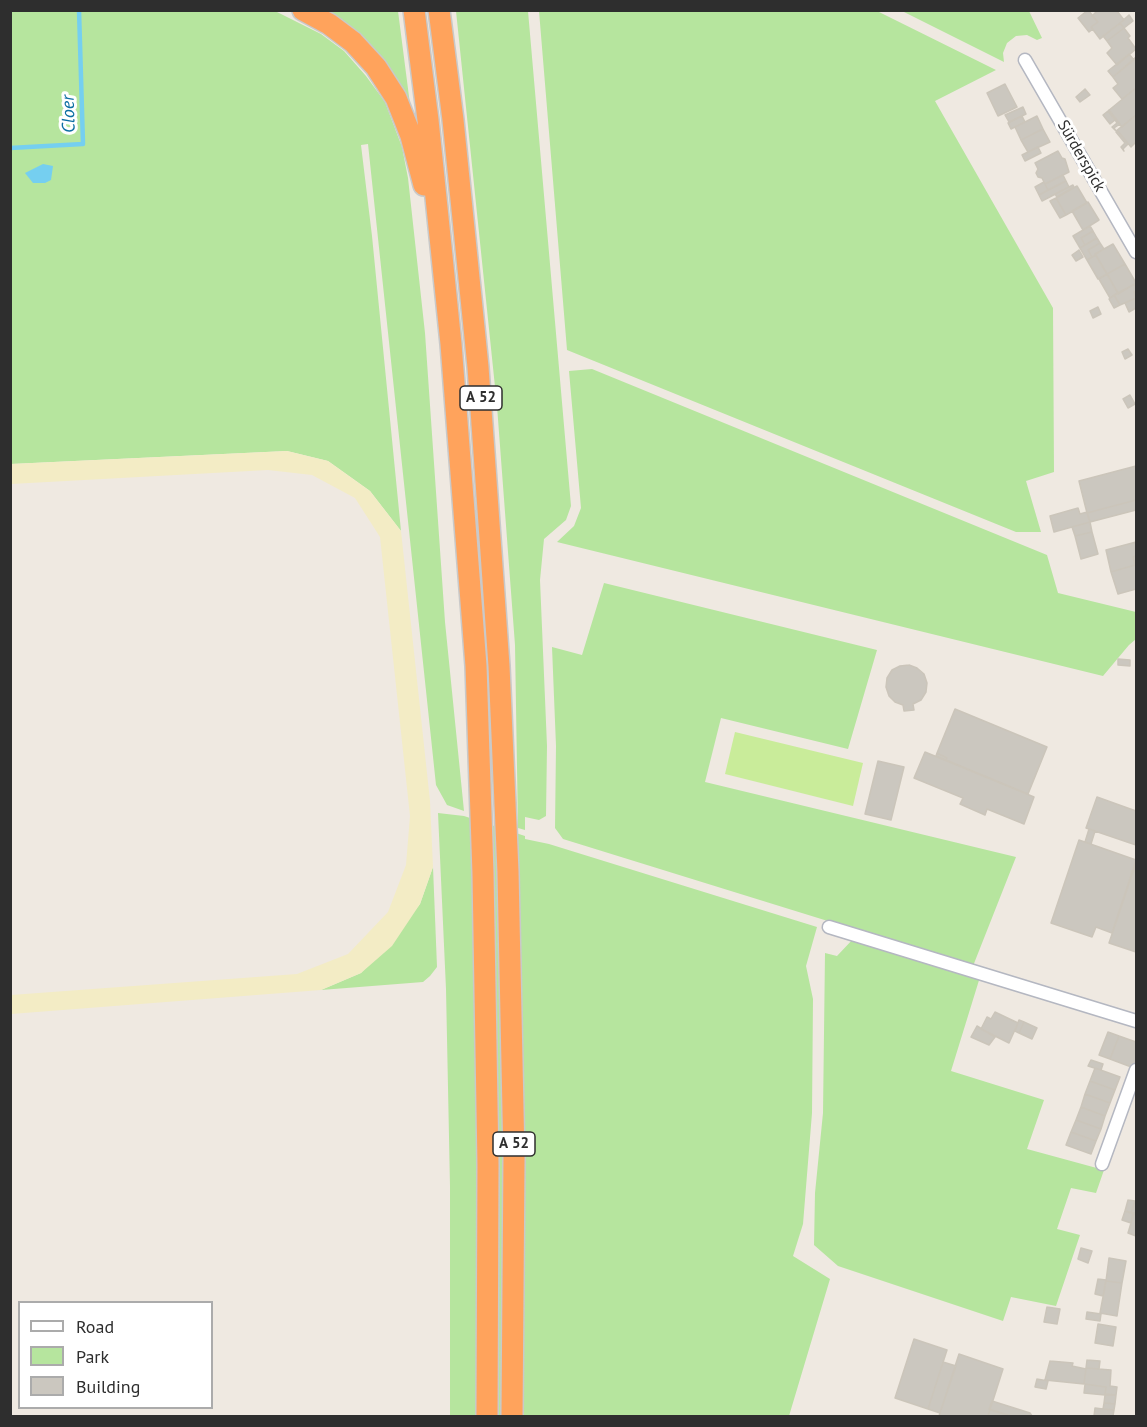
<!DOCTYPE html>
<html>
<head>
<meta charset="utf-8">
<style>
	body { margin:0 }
	#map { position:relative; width:1147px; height:1427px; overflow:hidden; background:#efe9e1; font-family:"PT Sans",sans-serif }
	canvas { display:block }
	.frame { position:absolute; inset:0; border:12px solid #2e2e2e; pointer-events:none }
	.legend { position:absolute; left:18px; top:1301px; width:195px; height:108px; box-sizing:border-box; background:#fff; border:2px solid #ababab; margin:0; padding:8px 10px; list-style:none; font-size:18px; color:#2e2e2e }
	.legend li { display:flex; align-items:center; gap:12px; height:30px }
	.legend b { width:30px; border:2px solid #ababab }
</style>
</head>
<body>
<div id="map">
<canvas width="1147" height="1427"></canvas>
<div class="frame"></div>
<ul class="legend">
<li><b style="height:8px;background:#fff"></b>Road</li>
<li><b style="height:16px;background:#b6e59e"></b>Park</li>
<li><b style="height:16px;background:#cbc7bf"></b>Building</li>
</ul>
</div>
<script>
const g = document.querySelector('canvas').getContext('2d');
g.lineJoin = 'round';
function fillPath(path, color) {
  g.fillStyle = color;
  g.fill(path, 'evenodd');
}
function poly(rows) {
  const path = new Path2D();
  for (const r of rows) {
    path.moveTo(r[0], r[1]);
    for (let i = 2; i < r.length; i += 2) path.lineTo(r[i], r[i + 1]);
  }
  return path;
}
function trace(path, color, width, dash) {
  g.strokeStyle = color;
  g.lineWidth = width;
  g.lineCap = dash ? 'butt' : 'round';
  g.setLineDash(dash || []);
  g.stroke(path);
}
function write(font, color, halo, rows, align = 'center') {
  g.font = font + ' "PT Sans",sans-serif';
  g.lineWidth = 6;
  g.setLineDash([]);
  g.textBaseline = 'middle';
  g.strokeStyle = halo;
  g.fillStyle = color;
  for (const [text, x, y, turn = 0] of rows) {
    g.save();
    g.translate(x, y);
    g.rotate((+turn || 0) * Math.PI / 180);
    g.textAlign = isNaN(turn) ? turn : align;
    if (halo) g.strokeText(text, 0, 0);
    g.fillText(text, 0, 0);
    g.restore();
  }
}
const green = poly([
	[10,11,275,11,321,34,344,51,366,76,385,102,402,147,408,178,425,333,445,622,464,811,447,805,436,785,368,144,361,145,372,236,401,531,370,491,328,461,287,451,11,464],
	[315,11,398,11,411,112],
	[456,11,528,11,571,506,566,520,544,539,540,580,547,746,546,816,539,820,525,817,525,830,518,828,515,645,497,406],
	[539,11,877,11,996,70,935,101,1053,308,1054,472,1026,481,1041,532,1016,532,567,350],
	[902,11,1029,11,1042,38,1037,40,1027,35,1016,36,1007,43,1003,53,1004,62],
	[592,369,1047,555,1058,593,1136,612,1136,639,1129,645,1103,676,557,542,574,526,581,508,569,371],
	[604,583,877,650,848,749,721,718,705,782,1016,857,973,966,563,839,555,828,556,746,552,647,582,655],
	[438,813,464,816,525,836,525,839,549,844,817,927,806,966,813,999,812,1113,803,1224,793,1256,830,1279,789,1416,450,1416,450,1186,446,989],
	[433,867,437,967,430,976,423,982,321,990,361,973,420,904],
	[854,938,980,977,951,1071,1044,1100,1027,1149,1104,1170,1096,1193,1071,1188,1057,1229,1080,1235,1056,1306,1011,1297,1003,1321,838,1266,814,1245,815,1193,823,1113,825,953,837,956]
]);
const sand = poly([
	[287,451,328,461,370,491,401,531,430,801,433,867,420,904,392,946,361,973,321,990,11,1014,11,995,297,974,348,954,388,912,406,865,410,816,380,537,355,498,312,475,268,470,11,484,11,464]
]);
const pitch = poly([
	[735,732,863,763,853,806,725,774]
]);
const water = poly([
	[43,164,53,166,51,180,45,183,33,183,25,173]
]);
const stream = poly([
	[10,148,83,144,79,10]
]);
const building = poly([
	[1088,10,1098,22,1091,27,1093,29,1089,32,1078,18,1088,10],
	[1118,10,1117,11,1124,20,1100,39,1091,27,1098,22,1092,16,1098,10,1118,10],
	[1129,15,1133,21,1124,28,1120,23,1129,15],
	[1120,23,1124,28,1107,41,1103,36,1120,23],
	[1124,28,1130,36,1128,38,1136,49,1117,65,1107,53,1112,48,1107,41,1124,28],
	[1129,54,1134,60,1113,77,1108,71,1129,54],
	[1136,57,1136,88,1122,99,1113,88,1118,84,1113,77,1136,57],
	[1005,84,1017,107,998,116,987,93,1005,84],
	[1136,88,1136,115,1122,127,1108,111,1136,88],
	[1085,89,1090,95,1080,102,1076,97,1085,89],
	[1023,107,1026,114,1009,122,1005,115,1023,107],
	[1109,110,1120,124,1114,128,1116,131,1112,127,1117,123,1109,110],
	[1108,111,1115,120,1110,124,1103,115,1108,111],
	[1136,115,1136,142,1131,147,1118,131,1116,131,1136,115],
	[1022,116,1025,122,1011,129,1008,123,1022,116],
	[1037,116,1043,129,1021,140,1015,127,1037,116],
	[1043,129,1050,142,1028,152,1021,140,1043,129],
	[1118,131,1128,144,1123,149,1124,151,1121,147,1125,143,1116,132,1118,131],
	[1038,147,1041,153,1025,161,1022,155,1038,147],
	[1058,151,1062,158,1065,159,1069,172,1045,184,1042,178,1038,177,1036,173,1038,169,1035,163,1058,151],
	[1063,175,1066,181,1048,190,1045,184,1063,175],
	[1066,181,1069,187,1042,201,1039,195,1066,181],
	[1044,182,1048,190,1039,195,1035,187,1044,182],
	[1073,185,1074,187,1057,197,1055,194,1073,185],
	[1077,186,1087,203,1066,215,1056,198,1077,186],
	[1056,198,1066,215,1060,218,1050,201,1056,198],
	[1088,202,1099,220,1083,230,1072,211,1088,202],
	[1090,226,1093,231,1081,238,1085,245,1080,248,1073,236,1090,226],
	[1093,231,1097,238,1085,245,1081,238,1093,231],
	[1097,238,1100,243,1088,250,1092,257,1087,260,1080,248,1097,238],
	[1100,243,1104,249,1092,257,1088,250,1100,243],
	[1113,244,1125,264,1107,274,1095,254,1113,244],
	[1079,250,1083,257,1076,261,1072,255,1079,250],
	[1096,255,1107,274,1098,279,1087,260,1096,255],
	[1125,264,1136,283,1118,294,1107,274,1125,264],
	[1107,274,1118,293,1110,298,1099,279,1107,274],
	[1135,284,1136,291,1134,292,1136,298,1120,305,1114,295,1135,284],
	[1114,295,1120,305,1114,308,1109,299,1114,295],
	[1136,298,1136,308,1129,312,1125,303,1136,298],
	[1098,307,1101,314,1093,318,1090,311,1098,307],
	[1128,349,1132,355,1125,359,1122,352,1128,349],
	[1130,395,1135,404,1128,408,1123,399,1130,395],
	[1136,466,1136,500,1087,513,1079,481,1136,466],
	[1136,500,1136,510,1090,522,1087,513,1136,500],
	[1078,508,1080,514,1087,512,1090,522,1054,532,1050,516,1078,508],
	[1090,522,1092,532,1075,536,1072,527,1090,522],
	[1092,532,1098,554,1081,559,1075,536,1092,532],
	[1136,542,1136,556,1133,557,1135,565,1111,572,1106,550,1136,542],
	[1136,556,1136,589,1118,594,1111,572,1135,565,1133,557,1136,556],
	[1118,659,1130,660,1130,666,1118,665,1118,659],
	[909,665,917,668,924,674,927,683,926,692,921,700,913,704,914,710,904,711,903,705,895,702,889,696,886,687,887,678,892,670,900,666,909,665],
	[955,709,1047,747,1028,794,946,760,947,758,937,753,955,709],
	[925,752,1034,797,1024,824,987,809,985,815,960,804,963,798,914,778,925,752],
	[937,753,947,758,946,760,936,756,937,753],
	[878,761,904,767,891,820,865,814,878,761],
	[1097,797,1136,811,1136,845,1086,828,1097,797],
	[1089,829,1095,831,1091,844,1085,842,1089,829],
	[1079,840,1136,860,1112,933,1096,927,1092,937,1051,923,1079,840],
	[1136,863,1136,952,1109,943,1136,863],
	[995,1012,1018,1023,1009,1043,981,1029,987,1017,991,1019,995,1012],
	[1019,1020,1024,1022,1019,1033,1015,1031,1019,1020],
	[1024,1022,1037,1028,1032,1039,1019,1033,1024,1022],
	[977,1026,995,1037,989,1045,971,1037,977,1026],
	[1108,1032,1119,1036,1110,1059,1099,1055,1108,1032],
	[1119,1036,1136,1042,1136,1062,1134,1068,1110,1059,1119,1036],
	[1091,1060,1103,1064,1101,1070,1088,1066,1091,1060],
	[1095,1068,1120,1077,1115,1090,1090,1081,1095,1068],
	[1090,1081,1115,1090,1110,1103,1085,1094,1090,1081],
	[1085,1094,1110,1103,1105,1116,1081,1107,1085,1094],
	[1081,1107,1105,1116,1101,1129,1076,1120,1081,1107],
	[1076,1120,1101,1129,1096,1141,1071,1132,1076,1120],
	[1071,1132,1096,1141,1091,1154,1066,1145,1071,1132],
	[1128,1200,1135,1201,1131,1213,1125,1211,1128,1200],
	[1135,1201,1136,1201,1136,1214,1131,1213,1135,1201],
	[1125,1211,1133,1213,1131,1223,1122,1220,1125,1211],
	[1134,1213,1136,1214,1136,1236,1128,1233,1134,1213],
	[1081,1248,1092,1251,1088,1263,1078,1259,1081,1248],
	[1109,1258,1126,1261,1122,1283,1106,1281,1109,1258],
	[1098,1279,1106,1280,1103,1296,1095,1294,1098,1279],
	[1106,1281,1122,1283,1117,1316,1100,1313,1106,1281],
	[1047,1307,1060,1309,1057,1324,1044,1322,1047,1307],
	[1087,1312,1101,1314,1100,1321,1086,1319,1087,1312],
	[1098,1324,1116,1327,1113,1346,1095,1343,1098,1324],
	[914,1339,947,1350,928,1409,895,1398,914,1339],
	[959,1354,1003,1369,988,1416,939,1416,959,1354],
	[1087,1360,1100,1361,1099,1369,1086,1368,1087,1360],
	[1050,1361,1073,1363,1072,1366,1086,1369,1084,1384,1045,1380,1050,1361],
	[943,1362,956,1366,940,1413,928,1409,943,1362],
	[1086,1368,1111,1370,1110,1386,1117,1387,1116,1395,1105,1394,1106,1387,1084,1384,1086,1368],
	[1037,1379,1048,1381,1046,1389,1035,1387,1037,1379],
	[1085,1384,1106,1387,1105,1395,1084,1393,1085,1384],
	[1105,1395,1116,1395,1115,1404,1104,1403,1105,1395],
	[992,1401,1030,1413,1032,1416,1011,1416,989,1409,992,1401],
	[1104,1403,1115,1404,1114,1410,1103,1409,1104,1403],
	[1095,1408,1103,1409,1114,1410,1113,1416,1094,1416,1095,1408],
	[990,1410,1011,1416,988,1416,990,1410]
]);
const street = poly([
	[1025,60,1136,252],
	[829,927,1136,1021],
	[1102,1164,1136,1070]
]);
const highway = poly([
	[303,10,329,24,353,42,376,67,396,98,411,136,424,185],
	[414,10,428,120,451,344,476,666,483,874,488,1164,487,1416],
	[439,10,453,120,478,367,499,666,508,872,514,1158,512,1416]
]);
const shields = [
	[481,398,42],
	[514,1144,42]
];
const shieldNames = [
	["A 52",481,398],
	["A 52",514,1144]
];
const streetNames = [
	["Sürderspick",1081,156,60]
];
const waterNames = [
	["Cloer",69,114,-92]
];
fillPath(green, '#b6e59e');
fillPath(sand, '#f3ecc5');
fillPath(pitch, '#c9ec9a');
fillPath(water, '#75cff0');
trace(stream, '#75cff0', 4.5);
fillPath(building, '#cbc7bf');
trace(building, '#cbc5ba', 1.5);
trace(street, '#b4b7c1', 15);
trace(highway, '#c9c9c9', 24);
trace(street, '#fff', 12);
trace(highway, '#ffa35c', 21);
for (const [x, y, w] of shields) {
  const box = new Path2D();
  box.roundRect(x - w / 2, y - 12, w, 24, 4.5);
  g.fillStyle = '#fff';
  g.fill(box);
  trace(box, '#2e2e2e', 1.5);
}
write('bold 15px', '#2e2e2e', null, shieldNames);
write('16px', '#2e2e2e', '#fff', streetNames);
write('italic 18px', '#0d6fa3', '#fff', waterNames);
</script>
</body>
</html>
